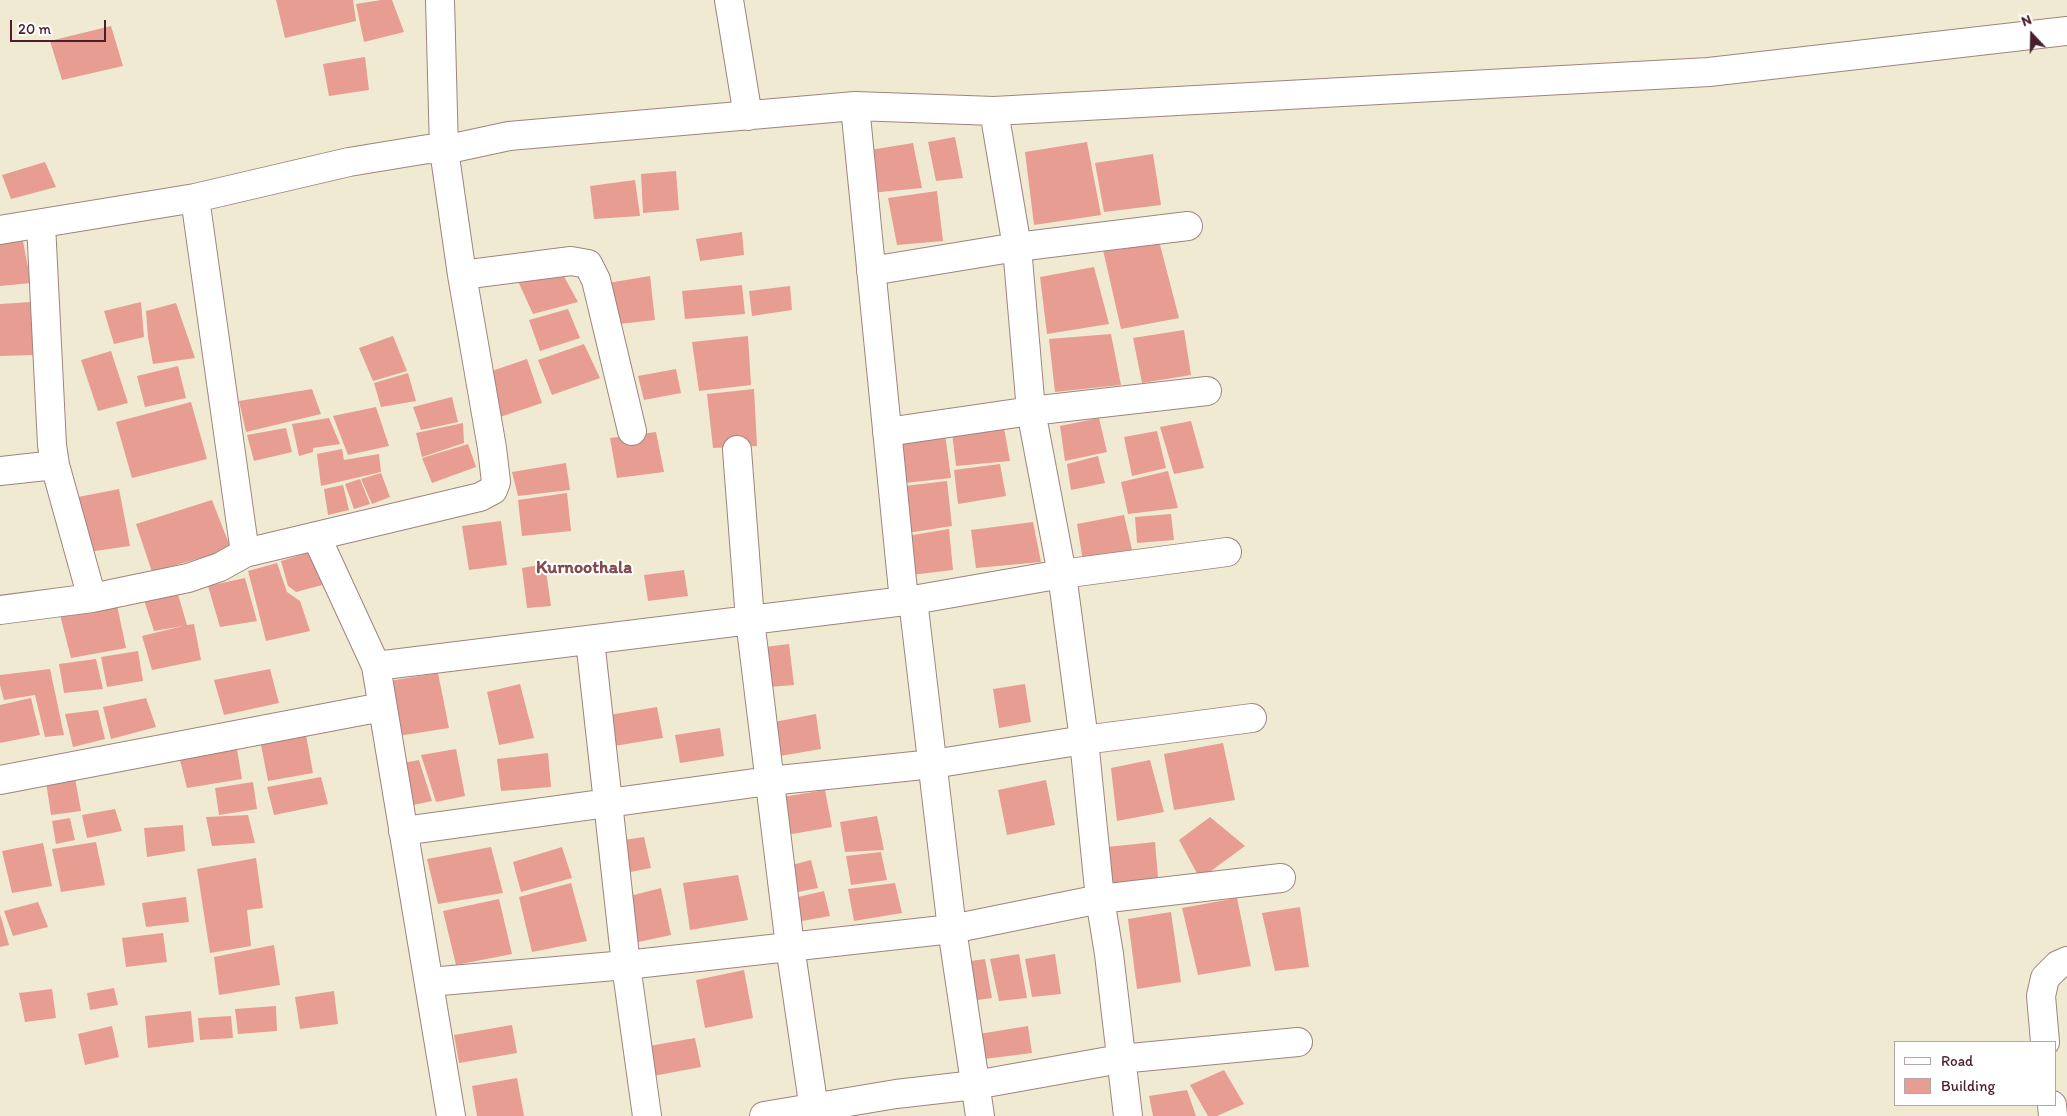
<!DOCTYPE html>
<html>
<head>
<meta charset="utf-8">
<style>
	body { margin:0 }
	#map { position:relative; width:2067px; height:1116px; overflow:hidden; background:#f1ead2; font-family:Itim,sans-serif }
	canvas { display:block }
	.legend { position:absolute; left:1894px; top:1041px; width:162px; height:65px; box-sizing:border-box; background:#fff; border:1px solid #b7a5aa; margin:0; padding:6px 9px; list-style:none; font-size:15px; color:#4a1f2b }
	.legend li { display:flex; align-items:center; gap:10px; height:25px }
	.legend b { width:25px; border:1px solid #b7a5aa }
	.north { position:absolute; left:2007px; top:10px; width:50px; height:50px; -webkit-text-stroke:4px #fff; paint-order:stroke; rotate:339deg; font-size:14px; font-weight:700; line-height:20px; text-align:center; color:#4a1f2b }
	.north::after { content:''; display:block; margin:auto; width:18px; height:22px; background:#4a1f2b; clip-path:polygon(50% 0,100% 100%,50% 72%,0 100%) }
	.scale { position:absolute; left:10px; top:20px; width:96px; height:22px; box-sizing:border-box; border:2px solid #4a1f2b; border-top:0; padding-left:6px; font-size:15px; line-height:18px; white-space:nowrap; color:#4a1f2b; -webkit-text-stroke:4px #fff; paint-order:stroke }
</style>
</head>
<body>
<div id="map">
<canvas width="2067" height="1116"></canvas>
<ul class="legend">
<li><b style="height:6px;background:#fff"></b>Road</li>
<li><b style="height:14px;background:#e79d91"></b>Building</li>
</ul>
<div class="north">N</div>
<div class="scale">20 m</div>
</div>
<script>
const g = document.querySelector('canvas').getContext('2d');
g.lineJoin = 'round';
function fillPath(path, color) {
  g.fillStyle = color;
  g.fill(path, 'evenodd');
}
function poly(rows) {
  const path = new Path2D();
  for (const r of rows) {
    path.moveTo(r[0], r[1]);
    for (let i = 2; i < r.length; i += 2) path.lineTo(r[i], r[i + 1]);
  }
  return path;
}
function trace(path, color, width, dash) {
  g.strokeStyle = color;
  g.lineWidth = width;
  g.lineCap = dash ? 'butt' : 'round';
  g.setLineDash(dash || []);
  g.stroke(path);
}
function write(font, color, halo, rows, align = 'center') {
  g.font = font + ' Itim,sans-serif';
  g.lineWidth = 4;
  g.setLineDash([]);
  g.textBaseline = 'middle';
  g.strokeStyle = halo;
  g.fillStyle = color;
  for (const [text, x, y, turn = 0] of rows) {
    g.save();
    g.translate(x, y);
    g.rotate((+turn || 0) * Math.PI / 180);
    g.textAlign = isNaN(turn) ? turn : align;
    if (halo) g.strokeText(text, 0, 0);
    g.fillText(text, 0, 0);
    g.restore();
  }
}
const building = poly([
	[276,0,353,0,356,21,285,38],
	[381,0,392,0,404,32,364,42,356,4],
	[111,26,123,66,62,80,50,41],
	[365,57,369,90,329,96,323,64],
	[955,137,963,178,936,181,928,142],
	[1087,142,1101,215,1034,225,1025,152],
	[913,143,922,188,870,193,864,151],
	[1153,154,1161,205,1104,212,1095,163],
	[45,162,56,187,11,199,2,175],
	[676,171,679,210,643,213,641,174],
	[635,180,640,216,594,219,590,186],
	[937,191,943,241,897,245,888,198],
	[742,232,744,255,700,261,696,239],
	[22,236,31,283,0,286,0,238],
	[1158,237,1179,318,1121,329,1103,250],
	[1094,267,1109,324,1047,334,1040,277],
	[560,269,578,302,533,314,517,279],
	[650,276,655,320,610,325,602,284],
	[742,285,745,314,685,319,682,291],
	[790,286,792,310,752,316,749,291],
	[31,302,33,355,0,356,0,304],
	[141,302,144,337,114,344,104,311],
	[176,303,195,358,153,364,148,337,146,311],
	[568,309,580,338,540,351,529,320],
	[1184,330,1191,375,1142,383,1133,338],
	[1111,334,1121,385,1055,392,1049,339],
	[393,336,407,371,373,381,359,348],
	[748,336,751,385,699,391,692,342],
	[584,344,600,378,552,395,538,360],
	[111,351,128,403,98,411,81,360],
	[527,359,542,403,500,417,486,373],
	[178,366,186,398,145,407,137,376],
	[676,369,681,393,644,400,638,376],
	[408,373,416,401,381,407,374,383],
	[312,389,321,414,246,432,239,401],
	[754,389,757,446,713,448,707,394],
	[452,397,458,422,421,430,413,407],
	[191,402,207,459,132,478,116,422],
	[376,407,389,446,348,455,333,416],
	[329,418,340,444,313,448,313,452,299,456,292,424],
	[1099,418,1107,452,1065,461,1060,426],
	[1191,421,1204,468,1174,474,1160,427],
	[463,423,464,443,422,457,416,433],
	[286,428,292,452,254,461,247,435],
	[1004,428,1010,461,956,466,952,433],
	[1157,431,1166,468,1132,476,1124,437],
	[656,432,664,472,617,478,610,438],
	[945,434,951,478,895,484,891,439],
	[468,444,476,467,432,483,422,458],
	[342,449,344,460,379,454,381,472,321,486,317,454],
	[1098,456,1105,483,1071,490,1067,464],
	[566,463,570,490,518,496,512,472],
	[1000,464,1006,496,958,504,954,470],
	[1168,471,1178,508,1128,514,1121,482],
	[381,473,390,497,372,504,361,479],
	[360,479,370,504,354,509,345,484],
	[947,481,952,526,901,534,896,487],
	[343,485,349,510,328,515,324,489],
	[119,489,130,546,88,552,78,497],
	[567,493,571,531,522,536,518,500],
	[212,500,231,549,152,572,136,524],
	[1171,514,1174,540,1137,543,1135,517],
	[1124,515,1133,554,1083,561,1077,524],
	[501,521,507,565,469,570,462,526],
	[1033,522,1041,562,976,568,971,530],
	[949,529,953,570,911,575,907,536],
	[317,550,326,584,296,592,288,586,281,561],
	[277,563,287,592,300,601,310,631,266,641,248,571],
	[545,564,551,606,527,608,522,568],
	[684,570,688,596,648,601,644,575],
	[245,578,257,621,220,627,208,586],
	[177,591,187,625,194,624,201,660,152,670,142,636,183,626,154,631,144,600],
	[117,605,126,648,71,658,60,615],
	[789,644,794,685,770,687,765,647],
	[138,651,143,681,107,687,101,657],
	[96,659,103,689,64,693,59,664],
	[50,669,64,735,45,737,35,695,4,700,0,685,0,675],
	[270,669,279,703,224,715,214,680],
	[438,673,449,728,392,737,383,682],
	[520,684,534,738,499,745,487,692],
	[1025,684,1031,722,999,728,993,689],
	[31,698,40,735,0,743,0,705],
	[146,698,156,727,111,739,103,707],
	[657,707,663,738,614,746,609,715],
	[98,710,105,739,73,747,65,714],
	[816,714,821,749,780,756,774,722],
	[720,728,724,756,680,763,675,735],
	[306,735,313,773,268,781,261,745],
	[236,743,242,779,187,788,178,752],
	[1223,743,1235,800,1174,810,1164,754],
	[456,749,465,796,436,802,421,755],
	[548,753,551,787,501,791,497,759],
	[419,760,432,801,404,807,397,764],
	[1150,760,1164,812,1117,821,1111,768],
	[321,777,328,804,274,815,267,787],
	[75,778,81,811,51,815,46,782],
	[1046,780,1055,825,1007,835,998,790],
	[253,782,257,809,219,815,215,788],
	[825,790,832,827,781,836,776,798],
	[115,809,122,831,87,838,82,815],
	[248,815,255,843,212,846,206,817],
	[877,816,884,850,845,852,840,822],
	[1210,817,1245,846,1200,879,1179,840],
	[70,818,75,840,56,844,52,821],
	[183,825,185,851,147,857,144,828],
	[644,837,651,868,620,874,617,841],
	[96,842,105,885,61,892,52,849],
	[1155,842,1159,888,1110,889,1107,847],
	[43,843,52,886,12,893,2,851],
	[491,847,503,893,438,904,427,859],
	[562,847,572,878,521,892,513,862],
	[881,852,887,880,851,885,846,856],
	[256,858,263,908,247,910,251,946,210,953,197,869],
	[811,860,818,888,788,894,784,867],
	[738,875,748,920,690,930,683,883],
	[571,883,587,941,532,952,519,897],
	[895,883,902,913,854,921,848,889],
	[661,888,671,935,629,944,622,898],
	[824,891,830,916,791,923,789,899],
	[186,897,189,922,146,927,142,903],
	[1237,898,1251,966,1198,975,1182,908],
	[499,899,512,954,456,965,443,911],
	[38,902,48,927,13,936,4,911],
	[1300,907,1309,967,1275,971,1262,913],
	[1171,912,1181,982,1137,989,1128,919],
	[0,914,9,945,0,947],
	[163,933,167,962,126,967,122,938],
	[274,945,280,985,219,995,214,957],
	[1019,954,1027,998,999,1001,990,959],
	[1055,954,1061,994,1032,997,1025,959],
	[985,959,992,998,970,1001,964,962],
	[744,970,753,1018,705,1028,696,980],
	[114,988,118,1005,90,1010,87,993],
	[52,989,56,1018,25,1022,19,993],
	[334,991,338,1024,300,1029,295,997],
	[276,1006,277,1031,238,1034,235,1009],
	[191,1011,194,1042,148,1048,145,1016],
	[231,1016,233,1038,200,1040,198,1018],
	[512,1025,517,1053,459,1063,454,1035],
	[112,1026,119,1057,85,1065,78,1034],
	[1028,1026,1032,1053,976,1060,973,1035],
	[695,1038,701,1067,653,1076,649,1046],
	[1224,1070,1244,1104,1217,1116,1208,1116,1190,1085],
	[517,1078,524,1116,477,1116,472,1086],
	[1187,1090,1196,1116,1153,1116,1149,1096]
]);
const street = poly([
	[729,0,748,116],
	[855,106,904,601],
	[994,111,1017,247,1031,411,1062,574,1084,740,1100,899,1109,954,1128,1116],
	[195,198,245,553],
	[41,224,52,445,55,465,92,598],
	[0,230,195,198,349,162,428,149,444,150,509,136,855,106,994,111,1709,72,2067,31],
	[871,271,1017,247,1188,226],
	[462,275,571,261,588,264,596,280,632,431],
	[887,432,1031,411,1207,391],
	[737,450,750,620,790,946,815,1116],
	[0,471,55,465],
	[317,538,376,666,451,1116],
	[913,600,952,929,980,1116],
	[0,610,92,598,188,578,220,567,245,553,480,497,493,490,496,482,492,448,462,275,444,150,440,0],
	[590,640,626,965,647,1116],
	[376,666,913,600,1062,574,1227,552],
	[0,780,382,707],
	[403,831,769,781,933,764,1084,740,1252,718],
	[429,982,626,965,952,929,1100,899,1281,878],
	[2045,1042,2041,996,2045,978,2058,965,2067,961],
	[2052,1105,2053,1116],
	[764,1116,896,1094,975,1085,1120,1059,1298,1042]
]);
const quarterNames = [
	["Kurnoothala",584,568]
];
fillPath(building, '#e79d91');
trace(street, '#9e847e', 30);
trace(street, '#fff', 28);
write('bold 18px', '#814b4f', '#fff', quarterNames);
</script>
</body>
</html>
